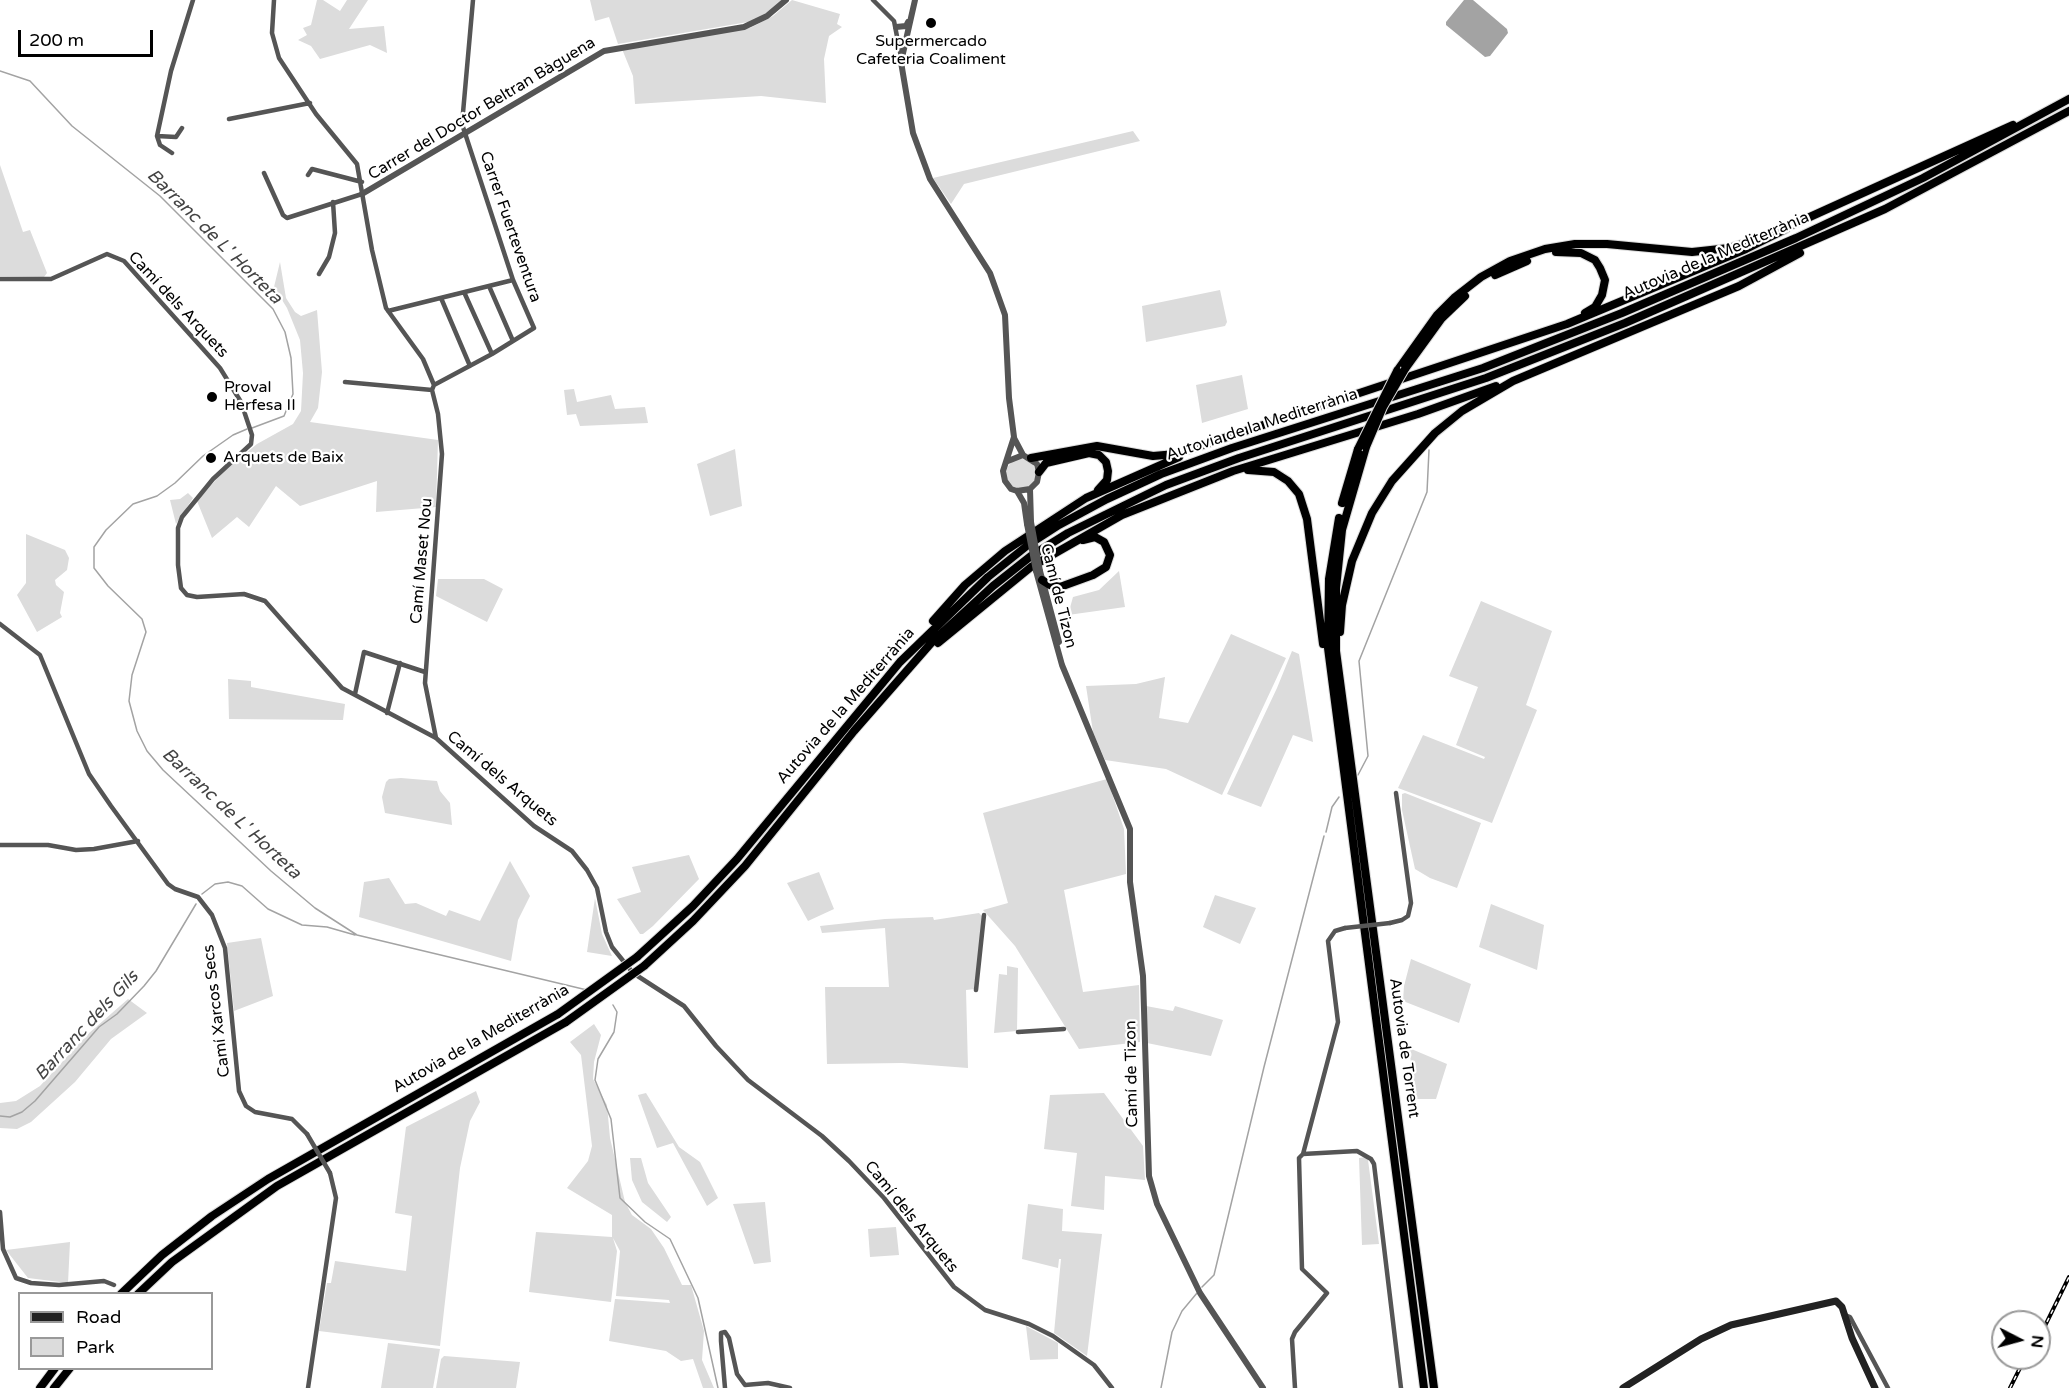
<!DOCTYPE html>
<html>
<head>
<meta charset="utf-8">
<style>
	body { margin:0 }
	#map { position:relative; width:2069px; height:1388px; overflow:hidden; background:#fff; font-family:"Varela Round",sans-serif }
	canvas { display:block }
	.legend { position:absolute; left:18px; top:1292px; width:195px; height:78px; box-sizing:border-box; background:#fff; border:2px solid #999; margin:0; padding:8px 10px; list-style:none; font-size:18px; color:#000 }
	.legend li { display:flex; align-items:center; gap:12px; height:30px }
	.legend b { width:30px; border:2px solid #999 }
	.north { position:absolute; left:1991px; top:1310px; width:60px; height:60px; box-sizing:border-box; background:#fff; border:2px solid #999; border-radius:50%; rotate:96deg; font-size:16px; font-weight:700; line-height:24px; text-align:center; color:#000 }
	.north::after { content:''; display:block; margin:auto; width:21px; height:27px; background:#000; clip-path:polygon(50% 0,100% 100%,50% 72%,0 100%) }
	.scale { position:absolute; left:18px; top:30px; width:135px; height:27px; box-sizing:border-box; border:3px solid #000; border-top:0; padding-left:8px; font-size:18px; line-height:21px; white-space:nowrap; color:#000; -webkit-text-stroke:4px #fff; paint-order:stroke }
</style>
</head>
<body>
<div id="map">
<canvas width="2069" height="1388"></canvas>
<ul class="legend">
<li><b style="height:8px;background:#222"></b>Road</li>
<li><b style="height:16px;background:#dcdcdc"></b>Park</li>
</ul>
<div class="north">N</div>
<div class="scale">200 m</div>
</div>
<script>
const g = document.querySelector('canvas').getContext('2d');
g.lineJoin = 'round';
function fillPath(path, color) {
  g.fillStyle = color;
  g.fill(path, 'evenodd');
}
function poly(rows) {
  const path = new Path2D();
  for (const r of rows) {
    if (r.length === 3) {
      path.moveTo(r[0] + r[2], r[1]);
      path.arc(r[0], r[1], r[2], 0, 2 * Math.PI);
      continue;
    }
    path.moveTo(r[0], r[1]);
    for (let i = 2; i < r.length; i += 2) path.lineTo(r[i], r[i + 1]);
  }
  return path;
}
function trace(path, color, width, dash) {
  g.strokeStyle = color;
  g.lineWidth = width;
  g.lineCap = dash ? 'butt' : 'round';
  g.setLineDash(dash || []);
  g.stroke(path);
}
function write(font, color, halo, rows, align = 'center') {
  g.font = font + ' "Varela Round",sans-serif';
  g.lineWidth = 4.5;
  g.setLineDash([]);
  g.textBaseline = 'middle';
  g.strokeStyle = halo;
  g.fillStyle = color;
  for (const [text, x, y, turn = 0] of rows) {
    g.save();
    g.translate(x, y);
    g.rotate((+turn || 0) * Math.PI / 180);
    g.textAlign = isNaN(turn) ? turn : align;
    if (halo) g.strokeText(text, 0, 0);
    g.fillText(text, 0, 0);
    g.restore();
  }
}
const green = poly([
	[317,0,323,0,340,11,347,0,368,0,349,29,384,26,387,53,370,45,320,59,311,46,298,40,307,35,303,28,311,25],
	[590,0,782,0,770,11,748,22,618,44,609,17,595,21],
	[792,0,840,14,837,24,842,27,829,36,824,59,826,103,761,96,635,104,633,76,622,49,750,28,773,16],
	[1133,131,1140,141,964,184,951,204,933,178],
	[0,165,23,232,30,230,47,273,44,277,0,276],
	[280,262,286,298,295,312,301,316,317,310,322,372,318,408,310,422,438,440,436,507,376,512,377,481,300,506,276,486,249,527,237,517,212,538,197,501,223,472,257,444,293,424,301,411,303,373,300,340,287,308,274,287],
	[1220,290,1227,322,1225,326,1146,342,1142,306],
	[1242,375,1248,409,1202,423,1196,385],
	[574,389,577,402,611,395,615,409,645,407,648,423,580,426,576,414,567,415,564,390],
	[735,449,742,506,710,516,697,464],
	[1021,474,15],
	[188,493,193,498,176,524,170,500,180,499],
	[26,534,65,550,69,558,67,570,55,580,56,585,64,592,60,613,62,617,37,632,17,595,26,583],
	[1119,571,1125,607,1068,615,1073,597,1099,590],
	[438,579,484,579,503,589,487,622,436,596],
	[1481,601,1552,631,1526,705,1537,710,1492,823,1398,788,1423,735,1484,759,1485,757,1456,745,1478,687,1449,676],
	[1231,634,1286,658,1222,795,1166,769,1105,760,1093,732,1086,686,1136,684,1165,677,1159,718,1188,723],
	[1292,651,1299,654,1313,742,1293,735,1261,807,1227,794,1277,688],
	[228,679,251,681,251,687,345,704,343,720,229,719],
	[401,778,437,781,440,791,450,803,452,825,385,813,382,797,386,782,389,779],
	[1107,779,1124,829,1126,874,1064,890,1083,992,1139,985,1140,1042,1079,1049,1015,946,983,910,1008,903,983,813],
	[1405,793,1481,823,1457,888,1430,878,1415,869,1402,810,1402,794],
	[689,855,699,879,653,926,643,934,640,934,617,899,641,892,632,867],
	[510,861,530,896,518,920,511,961,359,917,364,882,389,878,405,904,416,903,446,916,449,910,480,921],
	[819,872,834,909,808,921,787,883],
	[1215,895,1256,908,1240,944,1203,927],
	[595,898,602,934,612,956,587,952],
	[1491,904,1544,925,1537,970,1479,947],
	[979,913,982,916,975,989,966,990,968,1068,902,1063,827,1064,825,987,889,987,885,928,822,933,820,926,885,919,933,917,934,920],
	[261,938,273,996,234,1011,227,943],
	[1411,959,1471,984,1459,1023,1403,1001,1404,986],
	[1007,966,1018,968,1017,1031,994,1033,999,974,1007,975],
	[128,999,147,1013,111,1039,75,1082,31,1122,17,1129,0,1128,0,1103,16,1101,40,1086,88,1034],
	[1146,1006,1173,1011,1175,1006,1223,1020,1211,1056,1147,1043],
	[594,1024,601,1035,594,1062,593,1079,607,1105,610,1138,625,1202,632,1215,651,1229,664,1248,682,1285,691,1285,704,1331,702,1360,714,1388,703,1388,693,1359,681,1361,666,1351,609,1341,615,1299,670,1303,669,1300,616,1296,620,1251,613,1238,617,1251,611,1302,529,1292,536,1232,612,1237,612,1215,567,1188,588,1161,592,1146,581,1055,570,1042],
	[1409,1048,1447,1064,1436,1099,1416,1099],
	[476,1091,480,1102,470,1121,460,1168,440,1346,319,1331,327,1283,331,1283,335,1261,406,1271,412,1216,395,1213,406,1127],
	[646,1093,679,1147,700,1162,718,1198,707,1206,673,1143,657,1148,639,1098,638,1095],
	[1104,1093,1143,1146,1145,1180,1105,1176,1104,1210,1071,1206,1077,1153,1044,1149,1050,1095],
	[1366,1157,1368,1160,1379,1244,1362,1245,1359,1158],
	[630,1158,641,1158,648,1183,671,1217,667,1222,642,1202,632,1180],
	[765,1202,771,1262,754,1264,733,1204],
	[1028,1204,1063,1209,1062,1231,1102,1234,1087,1356,1054,1333,1061,1259,1059,1259,1058,1268,1022,1259],
	[896,1227,899,1255,870,1257,868,1229],
	[70,1242,68,1283,28,1278,6,1250],
	[1026,1326,1058,1343,1058,1359,1030,1360],
	[388,1343,440,1349,433,1388,381,1388],
	[444,1356,520,1362,516,1388,436,1388,441,1359]
]);
const water = poly([
	[1464,0,1473,0,1507,29,1508,33,1490,56,1485,57,1446,25,1446,22]
]);
const stream = poly([
	[0,71,30,81,72,126,160,196,273,309,285,332,291,358,293,394,284,416,252,428],
	[247,429,233,435,203,456,175,483,157,496,133,504,106,530,94,547,94,568,108,586,142,619,146,632,132,675,129,701,137,731,147,751,163,770,271,871,315,908,357,935,587,990],
	[1358,775,1368,756,1359,661,1427,492,1429,450],
	[1326,832,1332,807,1339,797],
	[202,894,215,884,228,882,242,886,268,909,302,925,327,927,355,935],
	[613,1005,617,1012,614,1032,598,1059,595,1080,611,1119,620,1198,645,1222,670,1239,698,1298,718,1388],
	[0,1116,10,1117,22,1112,35,1101,99,1027,117,1014,144,986,156,971,196,904],
	[1202,1287,1214,1275,1264,1067,1324,836],
	[1161,1388,1172,1332,1182,1311,1197,1293]
]);
const minor = poly([
	[274,0,272,33,279,58,316,114,357,164,372,250,386,308,423,359,434,385,432,390,438,414,442,454,425,683,436,738],
	[873,0,894,21,901,57],
	[229,119,310,103],
	[157,136,176,137,182,128],
	[172,153,160,145,157,136,171,71,193,0],
	[264,173,283,215,287,218,362,194],
	[308,175,312,169,362,182],
	[319,274,329,257,335,233,333,202],
	[0,279,51,279,107,254,124,261,220,368,241,402,252,435,251,444,213,479,182,517,178,528,178,565,181,588,187,595,197,597,244,594,265,601,342,688,436,738,534,826,572,851,587,870,597,888,606,932,612,947,633,973,684,1006,716,1046,748,1080,822,1136,849,1161,884,1198,954,1287,985,1310,1029,1324,1053,1336,1094,1365,1112,1388],
	[489,286,513,341],
	[464,292,492,354],
	[441,298,470,366],
	[388,311,513,280],
	[345,382,432,390],
	[434,385,492,354,534,328,513,280,462,124,473,0],
	[0,624,40,655,89,774,111,806,168,884,175,889,198,897,212,915,225,948,239,1091,246,1106,255,1112,292,1119,307,1134],
	[355,694,364,652,425,672],
	[387,713,400,663],
	[0,845,48,845,76,850,94,849,138,841],
	[1390,923,1402,920,1408,916,1411,903,1396,793],
	[976,990,984,915],
	[1018,1032,1064,1029],
	[1303,1154,1357,1151,1371,1159,1374,1164,1401,1388],
	[0,1212,3,1249,16,1278,31,1283,59,1285,104,1281,114,1285],
	[1845,1315,1850,1317,1888,1388],
	[308,1388,336,1198,330,1173],
	[725,1388,721,1341,721,1333,725,1332,729,1338,737,1374,745,1385,768,1383,790,1388],
	[1295,1388,1292,1339,1295,1332,1327,1293,1302,1269,1299,1158,1303,1154,1338,1022,1328,941,1335,931,1345,928]
]);
const tertiary = poly([
	[915,0,901,62,913,133,930,179,990,273,1005,315,1009,398,1014,437,1003,471,1005,481,1011,489,1017,491,1030,489,1037,482,1039,472,1037,464,1023,455,1008,461],
	[896,27,906,26,908,22],
	[362,194,604,51,744,27,767,16,786,0],
	[1014,438,1023,455],
	[1030,489,1031,522],
	[1017,491,1024,503,1027,524],
	[1036,571,1062,665,1130,829,1130,882,1143,976,1149,1176,1157,1204,1200,1293,1263,1388],
	[1040,571,1059,642]
]);
const secondary = poly([
	[1623,1388,1701,1339,1731,1325,1836,1301,1842,1307,1852,1338,1875,1388]
]);
const motorway = poly([
	[1781,230,2013,125],
	[1556,252,1581,253,1595,260,1600,268,1605,280,1602,295,1595,307,1585,313],
	[1495,275,1527,261],
	[1405,369,1442,318,1465,296],
	[1397,371,1437,315,1454,298,1481,277,1510,261,1545,249,1575,244,1607,244,1692,252,1729,248,1755,240],
	[1366,447,1342,530,1336,588,1336,651,1434,1388],
	[1031,458,1097,446,1153,456,1176,454,1567,324,1746,249,1786,229],
	[1248,470,1274,472,1288,481,1299,494,1307,519,1323,644],
	[1039,472,1046,463,1089,453,1099,455,1106,462,1108,471,1107,480,1098,490],
	[1342,503,1358,449],
	[1339,518,1329,579,1328,648,1424,1388],
	[1042,580,1050,585,1060,587,1093,575,1106,567,1110,555,1104,542,1095,537,1083,540],
	[933,621,965,585,1005,551,1086,498,1179,457],
	[1340,632,1342,605,1352,561,1372,513,1392,481,1435,433,1462,411,1513,381,1739,286,1800,253],
	[938,643,1031,567,1122,515,1233,471,1418,414,1496,386],
	[637,957,693,906,737,859,900,662,988,577,1028,545,1059,525,1107,499,1161,474,1232,448,1483,368,1622,313,1796,238,1923,178,2069,99],
	[644,966,693,921,745,866,854,731,932,642,993,586,1031,556,1068,533,1166,485,1239,458,1486,378,1625,323,1885,209,2069,111],
	[121,1294,162,1255,212,1216,268,1179,558,1014],
	[138,1294,172,1262,277,1186,566,1022],
	[40,1388,55,1368],
	[54,1388,70,1368]
]);
const rail = poly([
	[2039,1338,2069,1277],
	[2010,1388,2025,1358]
]);
const minorBridge = poly([
	[1345,928,1390,923],
	[307,1134,330,1173]
]);
const tertiaryBridge = poly([
	[1031,522,1040,571],
	[1027,524,1036,571]
]);
const motorwayBridge = poly([
	[1366,447,1383,407,1405,369],
	[1358,449,1397,371],
	[558,1014,637,957],
	[566,1022,644,966]
]);
const markers = [
	[931,23,6,"#000"],
	[212,397,6,"#000"],
	[211,458,6,"#000"]
];
const poiNames = [
	["Supermercado",931,42,"center"],
	["Cafeteria Coaliment",931,60,"center"],
	["Proval",224,388],
	["Herfesa II",224,406],
	["Arquets de Baix",223,458]
];
const streetNames = [
	["Carrer del Doctor Beltran Bàguena",482,109,-31],
	["Carrer Fuerteventura",510,227,71],
	["Autovia de la Mediterrània",1716,256,-23],
	["Camí dels Arquets",178,305,47],
	["Autovia de la Mediterrània",1262,425,-18],
	["Camí Maset Nou",422,561,-85],
	["Camí de Tizon",1058,596,76],
	["Autovia de la Mediterrània",846,706,-49],
	["Camí dels Arquets",502,779,40],
	["Camí Xarcos Secs",217,1011,-97],
	["Autovia de la Mediterrània",481,1039,-30],
	["Autovia de Torrent",1404,1048,82],
	["Camí de Tizon",1132,1074,-91],
	["Camí dels Arquets",911,1217,51]
];
const waterNames = [
	["Barranc de L' Horteta",214,237,45],
	["Barranc de L' Horteta",231,814,43],
	["Barranc dels Gils",87,1026,-47]
];
fillPath(green, '#dcdcdc');
fillPath(water, '#a3a3a3');
trace(stream, '#a3a3a3', 1.5);
trace(motorway, '#dbdbdb', 10);
trace(minor, '#555', 4.5);
trace(tertiary, '#555', 6);
trace(secondary, '#222', 7);
trace(motorway, '#000', 8);
trace(rail, '#000', 4);
trace(rail, '#fff', 1.5, [4.5]);
trace(motorwayBridge, '#dbdbdb', 10, []);
trace(minorBridge, '#555', 4.5);
trace(tertiaryBridge, '#555', 6);
trace(motorwayBridge, '#000', 8);
for (const [x, y, r, color] of markers) {
  const dot = new Path2D();
  dot.arc(x, y, r, 0, 2 * Math.PI);
  g.fillStyle = color;
  g.fill(dot);
  trace(dot, '#fff', 2);
}
write('16px', '#000', '#fff', poiNames, 'left');
write('16px', '#000', '#fff', streetNames);
write('italic 18px', '#444', '#fff', waterNames);
</script>
</body>
</html>
